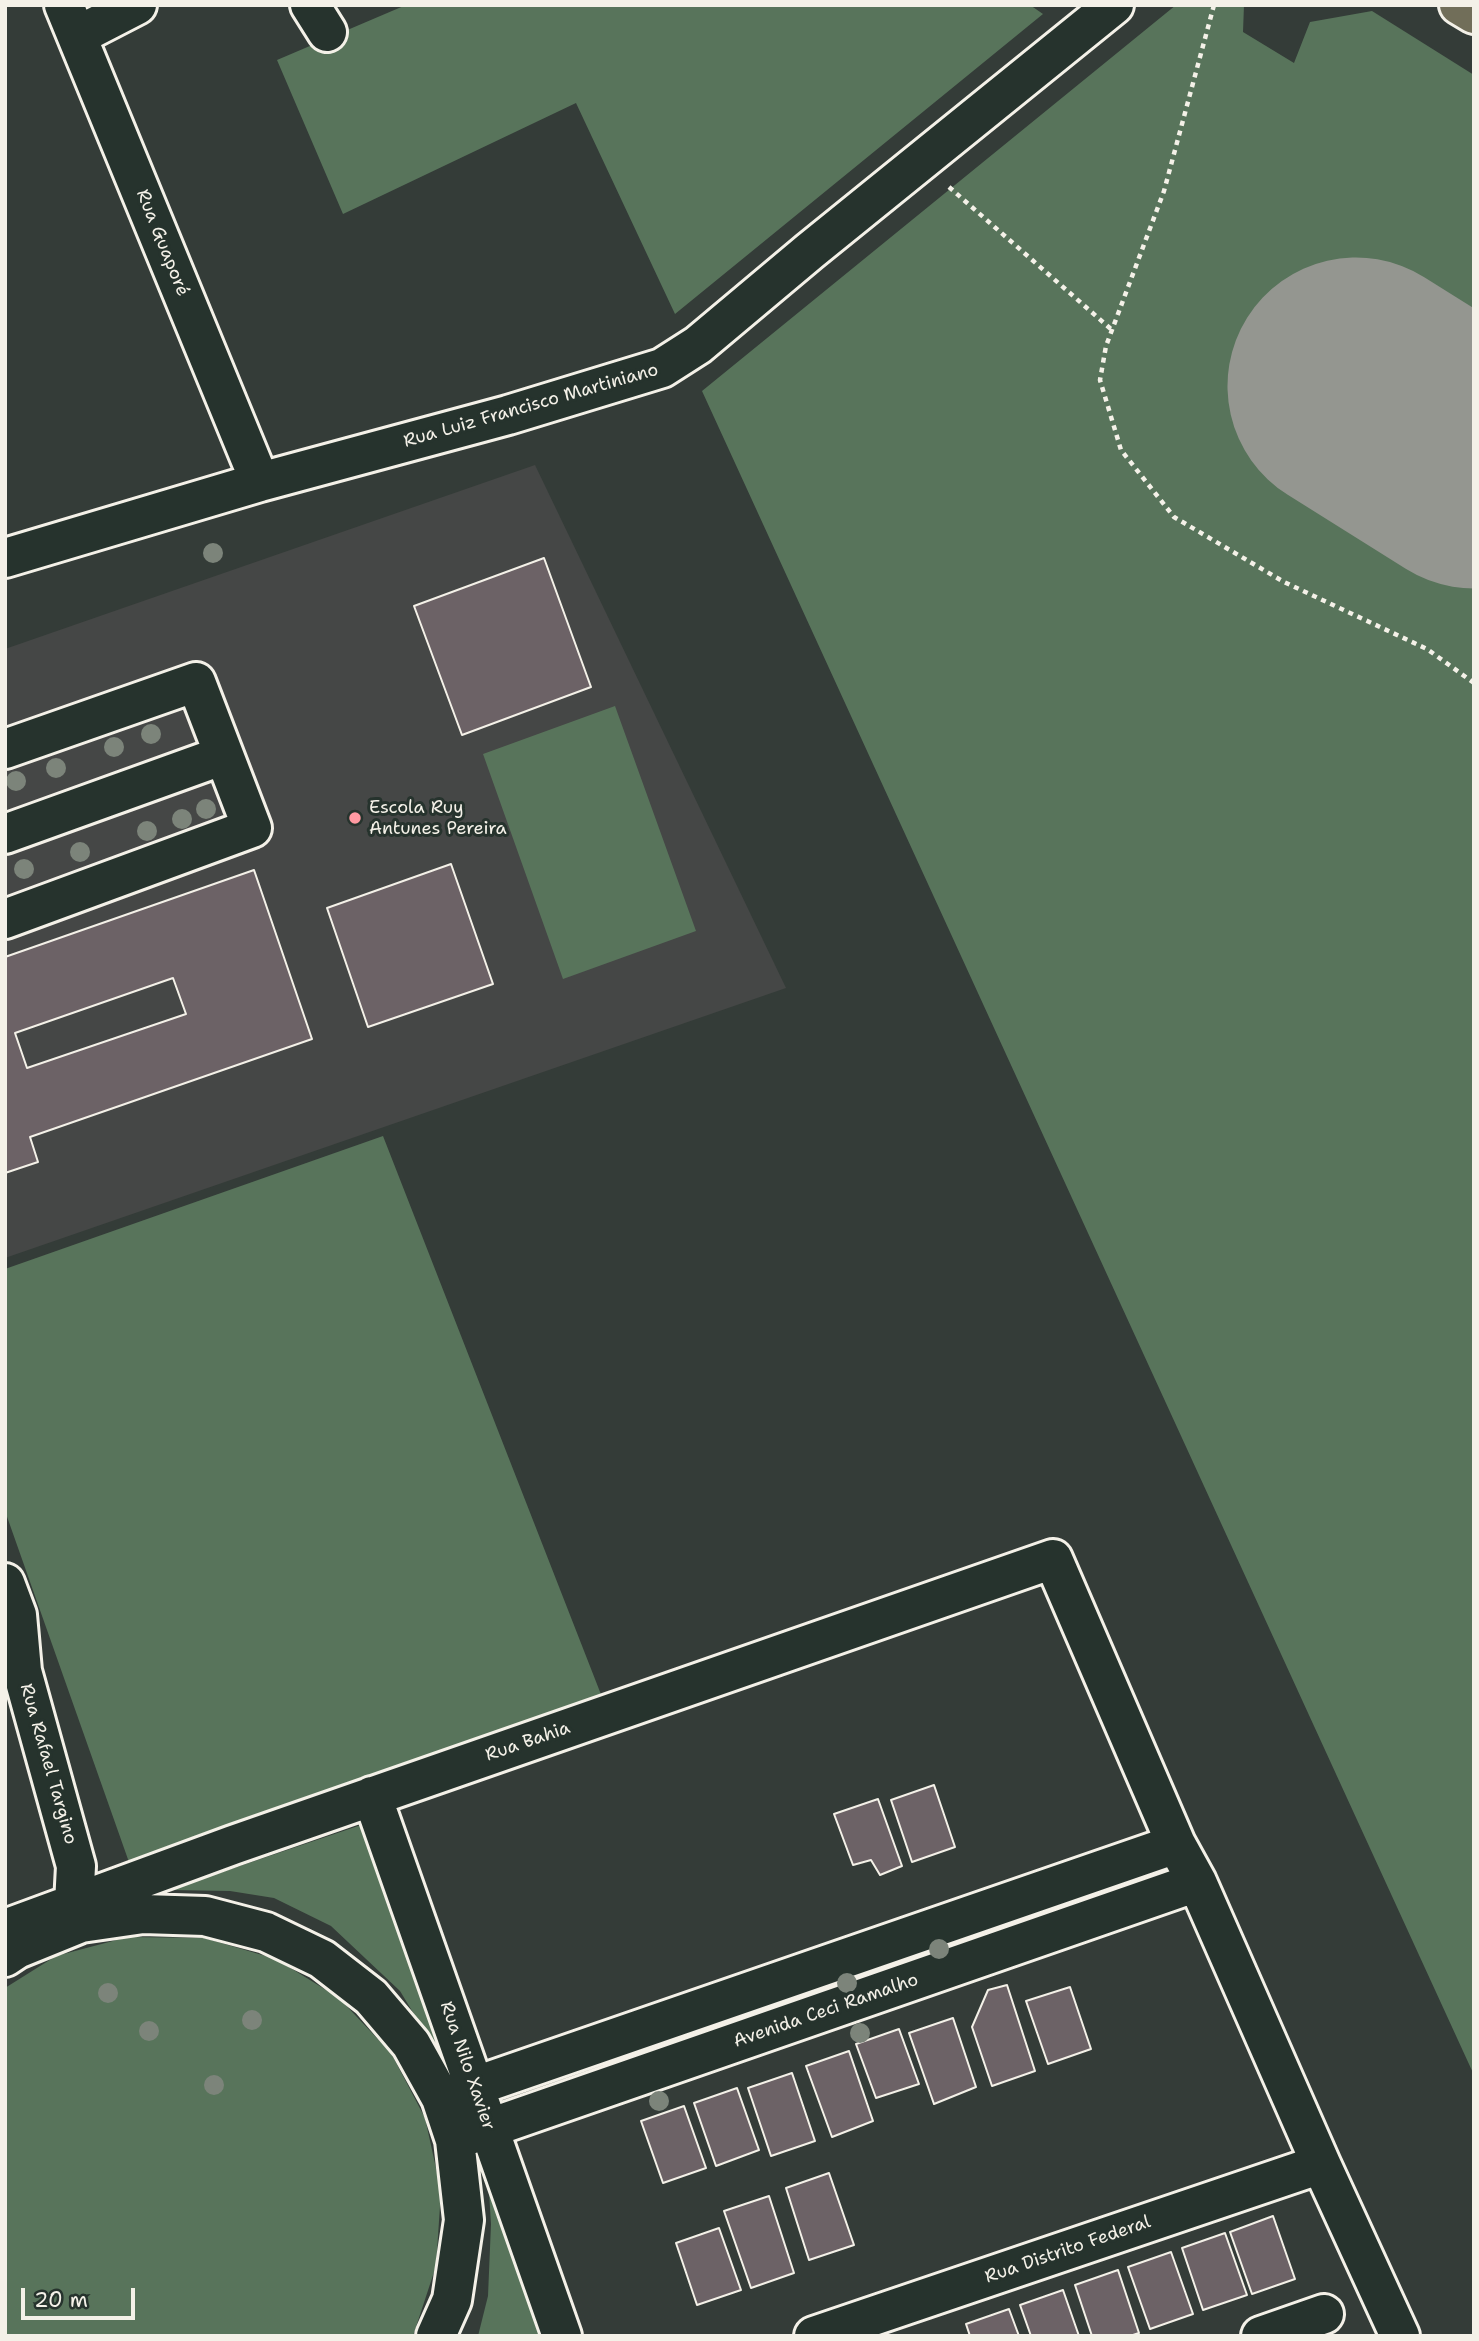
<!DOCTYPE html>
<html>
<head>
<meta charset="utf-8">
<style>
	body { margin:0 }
	#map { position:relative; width:1479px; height:2341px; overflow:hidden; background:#343c38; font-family:"Shantell Sans",sans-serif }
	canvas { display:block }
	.frame { position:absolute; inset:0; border:7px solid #f4f1e8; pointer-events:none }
	.scale { position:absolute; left:21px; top:2288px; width:114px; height:32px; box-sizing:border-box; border:4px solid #f4f1e8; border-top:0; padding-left:9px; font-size:21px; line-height:24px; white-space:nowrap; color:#f4f1e8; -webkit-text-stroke:5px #26332d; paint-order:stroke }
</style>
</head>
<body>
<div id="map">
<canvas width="1479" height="2341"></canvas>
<div class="frame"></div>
<div class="scale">20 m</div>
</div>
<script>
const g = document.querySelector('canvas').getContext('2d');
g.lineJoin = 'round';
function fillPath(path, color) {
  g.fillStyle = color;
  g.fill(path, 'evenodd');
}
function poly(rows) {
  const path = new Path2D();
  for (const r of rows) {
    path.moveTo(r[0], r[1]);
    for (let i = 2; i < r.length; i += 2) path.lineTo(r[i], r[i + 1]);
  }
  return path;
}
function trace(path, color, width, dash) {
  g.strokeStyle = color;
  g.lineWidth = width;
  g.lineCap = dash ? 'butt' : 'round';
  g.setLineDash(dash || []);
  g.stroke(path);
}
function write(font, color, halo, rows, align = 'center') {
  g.font = font + ' "Shantell Sans",sans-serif';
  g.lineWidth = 6;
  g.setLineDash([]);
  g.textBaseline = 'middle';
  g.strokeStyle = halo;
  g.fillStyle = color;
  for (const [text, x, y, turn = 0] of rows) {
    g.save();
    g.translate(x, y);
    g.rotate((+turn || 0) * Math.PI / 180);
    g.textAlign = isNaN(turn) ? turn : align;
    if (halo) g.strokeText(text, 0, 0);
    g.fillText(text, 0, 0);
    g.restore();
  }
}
const built = poly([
	[535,465,786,988,5,1258,5,649]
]);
const green = poly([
	[406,5,1030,5,1043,14,675,314,576,103,343,214,277,60],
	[1176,5,1244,5,1243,32,1294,63,1310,22,1372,11,1474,75,1474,2075,702,391],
	[615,706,696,931,563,979,483,754],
	[383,1136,602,1697,130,1865,5,1511,5,1269],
	[361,1825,446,2056,423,2029,400,1991,331,1926,274,1898,230,1891,169,1890],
	[128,1937,204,1938,276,1959,339,1998,391,2053,425,2118,441,2191,436,2266,413,2336,5,2336,5,1988,56,1956],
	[487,2160,546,2336,478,2336,488,2296,491,2224]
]);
const runway = poly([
	[1356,386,1474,460]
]);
const building = poly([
	[544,558,591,687,462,735,414,606,544,558],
	[451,864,493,984,368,1027,327,908,451,864],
	[254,870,312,1039,30,1137,38,1162,5,1173,5,957,254,870],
	[173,978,186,1014,27,1068,15,1033,173,978],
	[934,1785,955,1847,912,1862,891,1800,934,1785],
	[878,1799,902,1866,880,1875,871,1860,853,1865,834,1814,878,1799],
	[1007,1985,1035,2071,992,2086,972,2027,988,1990,1007,1985],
	[1070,1987,1091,2049,1048,2064,1026,2001,1070,1987],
	[953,2018,976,2087,934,2104,909,2033,953,2018],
	[899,2029,919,2084,876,2098,856,2044,899,2029],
	[849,2051,873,2121,832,2137,806,2066,849,2051],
	[792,2073,815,2141,771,2156,748,2088,792,2073],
	[737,2088,759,2150,716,2166,694,2103,737,2088],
	[684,2106,706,2168,663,2183,641,2121,684,2106],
	[829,2173,854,2245,809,2260,786,2188,829,2173],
	[769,2196,794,2273,751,2288,724,2211,769,2196],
	[1273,2216,1295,2279,1252,2294,1230,2232,1273,2216],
	[719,2228,741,2290,697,2305,676,2243,719,2228],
	[1225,2233,1247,2295,1203,2310,1182,2248,1225,2233],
	[1171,2252,1193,2314,1150,2329,1128,2267,1171,2252],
	[1118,2270,1139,2333,1130,2336,1092,2336,1075,2285,1118,2270],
	[1063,2290,1079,2336,1031,2336,1020,2305,1063,2290],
	[1009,2309,1019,2336,970,2336,966,2324,1009,2309]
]);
const path = poly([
	[1214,5,1164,191,1106,346,1100,380,1121,450,1174,517,1284,582,1427,649,1474,683],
	[949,187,1112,330]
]);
const minor = poly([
	[64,5,260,482],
	[310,5,327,32],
	[77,36,137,5],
	[5,558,260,482,508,415,662,368,698,345,810,251,1114,5],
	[5,749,196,682,252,828,5,919],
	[5,834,224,755],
	[5,1583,17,1615,22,1671,76,1866,74,1904,81,1923],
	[372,1796,562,2336],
	[5,1929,233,1845,1053,1559,1176,1844,1197,1882,1321,2164,1400,2336],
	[5,1957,17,1949,81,1923,143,1914,205,1916,266,1932,322,1959,371,1997,411,2044,441,2098,455,2140,464,2220,452,2300,436,2336],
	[441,2098,1176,1844],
	[455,2140,1197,1882],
	[814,2336,1321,2164],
	[1261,2336,1324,2314]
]);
const major = poly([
	[1459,5,1474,14]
]);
const trees = [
	[213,553],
	[151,734],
	[114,747],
	[56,768],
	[16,781],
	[206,809],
	[182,819],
	[147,831],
	[80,852],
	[24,869],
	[939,1949],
	[847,1983],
	[108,1993],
	[252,2020],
	[149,2031],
	[860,2033],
	[214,2085],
	[659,2101]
];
const markers = [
	[355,818,7,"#ff9aa2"]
];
const streetNames = [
	["Rua Guaporé",162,243,68],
	["Rua Luiz Francisco Martiniano",531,406,-16],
	["Rua Bahia",528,1742,-19],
	["Rua Rafael Targino",48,1764,74],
	["Avenida Ceci Ramalho",826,2011,-19],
	["Rua Nilo Xavier",467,2066,71],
	["Rua Distrito Federal",1068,2250,-19]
];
const poiNames = [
	["Escola Ruy",369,808],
	["Antunes Pereira",369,829]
];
fillPath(built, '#454746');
fillPath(green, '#58745b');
trace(runway, '#949690', 257);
fillPath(building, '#6c6266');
trace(building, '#f4f1e8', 2);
trace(minor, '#f4f1e8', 44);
trace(major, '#f4f1e8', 44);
trace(path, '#f4f1e8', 4.5, [5, 5]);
trace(minor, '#26332d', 38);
trace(major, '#716e59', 38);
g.fillStyle = '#7c847a';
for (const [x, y] of trees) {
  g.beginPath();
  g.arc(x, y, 10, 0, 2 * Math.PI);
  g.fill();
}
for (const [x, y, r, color] of markers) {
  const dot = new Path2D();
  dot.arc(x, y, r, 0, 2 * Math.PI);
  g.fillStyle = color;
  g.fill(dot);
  trace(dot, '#26332d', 2.5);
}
write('18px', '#f4f1e8', '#26332d', streetNames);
write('18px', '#f4f1e8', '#26332d', poiNames, 'left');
</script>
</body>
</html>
